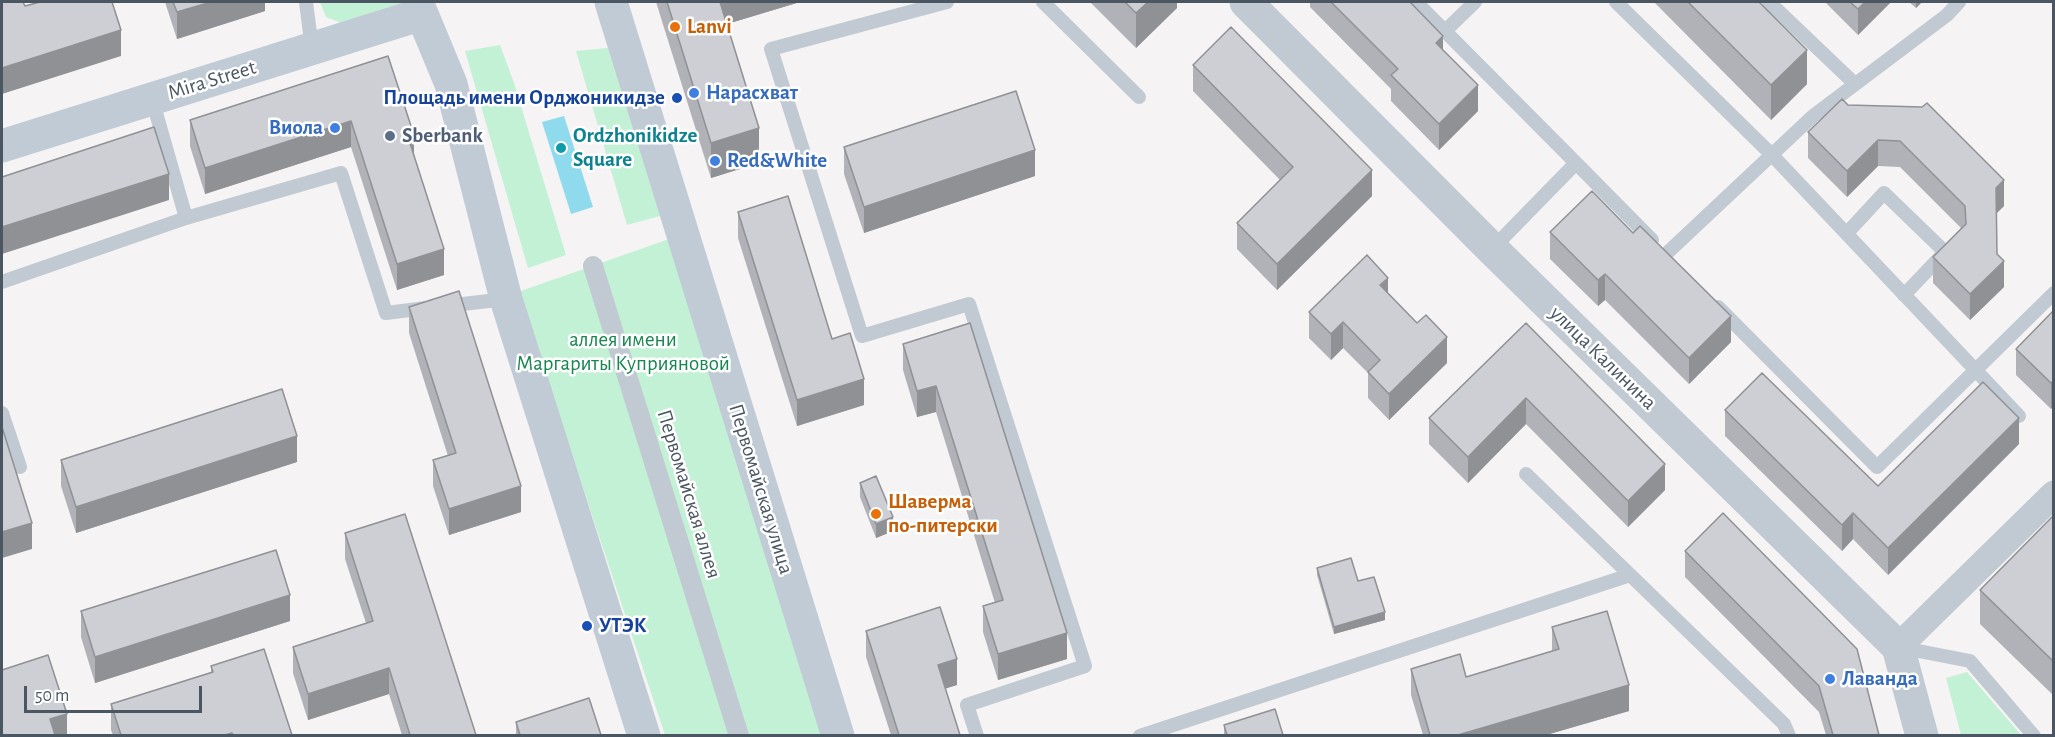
<!DOCTYPE html>
<html>
<head>
<meta charset="utf-8">
<style>
	body { margin:0 }
	#map { position:relative; width:2055px; height:737px; overflow:hidden; background:#f5f3f3; font-family:"Alegreya Sans",sans-serif }
	canvas { display:block }
	.frame { position:absolute; inset:0; border:3px solid #4a5661; pointer-events:none }
	.scale { position:absolute; left:24px; top:686px; width:178px; height:27px; box-sizing:border-box; border:3px solid #4a5661; border-top:0; padding-left:8px; font-size:18px; line-height:21px; white-space:nowrap; color:#4a5661; -webkit-text-stroke:4px #fff; paint-order:stroke }
</style>
</head>
<body>
<div id="map">
<canvas width="2055" height="737"></canvas>
<div class="frame"></div>
<div class="scale">50 m</div>
</div>
<script>
const g = document.querySelector('canvas').getContext('2d');
g.lineJoin = 'round';
function fillPath(path, color) {
  g.fillStyle = color;
  g.fill(path, 'evenodd');
}
function poly(rows) {
  const path = new Path2D();
  for (const r of rows) {
    path.moveTo(r[0], r[1]);
    for (let i = 2; i < r.length; i += 2) path.lineTo(r[i], r[i + 1]);
  }
  return path;
}
function trace(path, color, width, dash) {
  g.strokeStyle = color;
  g.lineWidth = width;
  g.lineCap = dash ? 'butt' : 'round';
  g.setLineDash(dash || []);
  g.stroke(path);
}
function write(font, color, halo, rows, align = 'center') {
  g.font = font + ' "Alegreya Sans",sans-serif';
  g.lineWidth = 5;
  g.setLineDash([]);
  g.textBaseline = 'middle';
  g.strokeStyle = halo;
  g.fillStyle = color;
  for (const [text, x, y, turn = 0] of rows) {
    g.save();
    g.translate(x, y);
    g.rotate((+turn || 0) * Math.PI / 180);
    g.textAlign = isNaN(turn) ? turn : align;
    if (halo) g.strokeText(text, 0, 0);
    g.fillText(text, 0, 0);
    g.restore();
  }
}
const green = poly([
	[320,2,408,2,359,24,339,22,326,17],
	[500,45,514,83,566,255,528,268,465,51],
	[608,48,660,216,627,225,576,51],
	[672,238,825,735,665,735,518,292],
	[1967,672,2021,735,1961,735,1946,678]
]);
const water = poly([
	[564,116,593,207,571,214,542,122]
]);
const service = poly([
	[306,2,312,49],
	[947,2,771,49,862,336,969,304,1085,666,967,705,977,736],
	[1043,2,1139,97],
	[1416,2,1576,163,1492,249],
	[1616,2,1772,155,2019,416],
	[1769,2,1855,84],
	[1445,31,1475,2],
	[152,99,186,218,341,173,386,313,426,308],
	[1576,163,1652,240],
	[1847,233,1884,193,1945,252,1904,295],
	[1666,254,1813,116,1947,15,1959,2],
	[2,282,186,218],
	[445,306,506,299],
	[1718,307,1877,467,2054,293],
	[2,413,20,467],
	[1526,474,1784,724,1789,736],
	[1898,647,1970,661,2034,736],
	[1140,736,1630,575]
]);
const pedestrian = poly([
	[593,266,739,736]
]);
const minor = poly([
	[1898,647,2054,494]
]);
const tertiary = poly([
	[1246,2,1492,249,1898,647,1922,736]
]);
const secondary = poly([
	[417,2,451,84,506,299,644,736],
	[611,2,838,736],
	[2,146,422,14]
]);
const wall = poly([
	[165,2,265,2,265,11,177,39],
	[656,2,800,2,727,24,759,163,711,178],
	[1090,2,1177,2,1177,8,1136,48],
	[1310,2,1410,2,1443,51,1478,111,1439,150,1391,101,1391,89,1310,7],
	[1654,2,1759,2,1807,84,1771,120],
	[1825,2,1891,2,1858,35],
	[1909,2,1922,2,1916,8],
	[388,56,444,275,397,290,351,147,205,194,190,146,190,120],
	[1193,65,1372,196,1277,290,1237,249,1237,223,1280,180,1193,91],
	[1848,105,2004,206,1996,213,1997,254,2004,287,1970,320,1933,283,1933,257,1961,228,1900,167,1878,166,1847,197,1808,158,1808,132],
	[844,147,1035,176,864,233,844,174],
	[738,212,832,339,864,405,797,426,738,238],
	[1550,232,1633,233,1731,342,1689,384,1605,300,1598,306,1550,259],
	[1388,293,1447,363,1389,420,1368,398,1368,373,1343,348,1331,360,1309,338,1309,312],
	[409,307,521,512,449,535,433,486,433,460,448,456,409,333],
	[2054,310,2054,406,2051,409,2016,375,2016,349],
	[970,323,1067,659,998,680,983,632,983,606,995,603,936,412,917,417,903,370,903,344],
	[1526,323,1665,490,1628,527,1526,424,1468,483,1429,444,1429,418],
	[1725,410,1878,486,2019,444,1888,575,1853,539,1842,551,1725,436],
	[61,460,297,462,76,533,61,486],
	[860,483,893,531,876,538,860,497],
	[2054,515,2054,696,1980,624,1980,590],
	[345,533,476,735,402,735,389,694,308,720,293,673,293,647,366,623,345,559],
	[1685,551,1879,735,1826,735,1819,712,1685,577],
	[1317,568,1385,620,1334,634,1317,575],
	[81,611,290,621,95,683,81,637],
	[1552,627,1629,711,1546,735,1423,735,1411,695,1411,669,1466,677,1552,651],
	[866,631,957,685,945,688,960,735,891,735,866,657],
	[211,666,292,735,113,735,111,730,111,704,211,672],
	[516,722,601,735,516,735],
	[1224,725,1283,735,1224,735]
]);
const shadedWall = poly([
	[211,2,265,2,265,11,177,39,177,12],
	[717,2,800,2,717,27],
	[1148,2,1177,2,1177,8,1136,48,1136,13],
	[1865,2,1891,2,1858,35,1858,9],
	[1916,2,1922,2,1916,8],
	[121,30,121,56,2,94,2,68],
	[1443,36,1443,62,1436,43],
	[1807,50,1807,84,1771,120,1771,85],
	[1478,85,1478,111,1439,150,1439,124],
	[351,121,351,147,205,194,205,168],
	[759,128,759,163,711,178,711,143],
	[414,135,414,161,408,137],
	[1878,140,1878,166,1847,197,1847,171],
	[1035,150,1035,176,864,233,864,207],
	[1372,170,1372,196,1277,290,1277,264],
	[169,174,169,200,2,254,2,227],
	[2004,180,2004,206,1996,214,1996,188],
	[444,249,444,275,397,290,397,264],
	[2004,261,2004,287,1970,320,1970,294],
	[1605,274,1605,300,1598,306,1598,280],
	[1388,278,1388,304,1380,285],
	[1731,316,1731,342,1689,384,1689,358],
	[1343,322,1343,348,1331,360,1331,334],
	[1447,337,1447,363,1389,420,1389,394],
	[864,379,864,405,797,426,797,400],
	[2054,380,2054,406,2051,409,2051,383],
	[936,386,936,412,917,417,917,391],
	[1526,398,1526,424,1468,483,1468,457],
	[2019,418,2019,444,1888,575,1888,548],
	[297,436,297,462,76,533,76,507],
	[1665,464,1665,490,1628,527,1628,501],
	[521,486,521,512,449,535,449,509],
	[1853,513,1853,539,1842,551,1842,525],
	[893,517,893,531,876,538,876,524],
	[32,523,32,549,2,558,2,532],
	[290,595,290,621,95,683,95,657],
	[1385,612,1385,620,1334,634,1334,627],
	[1067,633,1067,659,998,680,998,654],
	[957,659,957,685,938,691,938,665],
	[389,668,389,694,308,720,308,694],
	[1629,685,1629,711,1546,735,1458,735],
	[67,714,67,735,50,735,50,719]
]);
const building = poly([
	[2,2,23,2,25,6,40,2,112,2,121,30,2,68,2,2],
	[173,2,211,2,177,12,173,2],
	[667,2,720,2,759,128,711,143,667,2],
	[1125,2,1148,2,1136,13,1125,2],
	[1331,2,1410,2,1443,36,1436,43,1478,85,1439,124,1391,75,1398,69,1331,2],
	[1688,2,1759,2,1807,50,1771,85,1688,2],
	[1850,2,1865,2,1858,9,1850,2],
	[1231,27,1372,170,1277,264,1237,223,1293,167,1193,65,1231,27],
	[388,56,414,135,408,137,444,249,397,264,351,121,205,168,190,120,388,56],
	[1016,91,1035,150,864,207,844,147,1016,91],
	[1842,99,1848,105,1922,107,1927,103,2004,180,1996,188,1997,254,2004,261,1970,294,1933,257,1966,224,1965,206,1900,141,1878,140,1847,171,1808,132,1842,99],
	[154,127,169,174,2,227,2,177,154,127],
	[1592,191,1633,233,1640,226,1731,316,1689,358,1605,274,1598,280,1550,232,1592,191],
	[788,196,832,339,850,333,864,379,797,400,738,212,788,196],
	[1367,255,1388,278,1380,285,1417,323,1426,315,1447,337,1389,394,1368,372,1380,360,1343,322,1331,334,1309,312,1367,255],
	[459,291,521,486,449,509,433,460,456,453,409,307,459,291],
	[2054,310,2054,380,2051,383,2016,349,2054,310],
	[970,323,1067,633,998,654,983,606,1003,600,936,386,917,391,903,344,970,323],
	[1526,323,1665,464,1628,501,1526,398,1468,457,1429,418,1526,323],
	[1762,373,1878,486,1983,382,2019,418,1888,548,1853,513,1842,525,1725,410,1762,373],
	[282,389,297,436,76,507,61,460,282,389],
	[2,427,32,523,2,532,2,427],
	[876,476,893,517,876,524,860,483,876,476],
	[1723,513,1857,649,1879,735,1833,735,1819,686,1685,551,1723,513],
	[405,514,476,735,410,735,389,668,308,694,293,647,373,621,345,533,405,514],
	[2054,515,2054,662,1980,590,2054,515],
	[276,550,290,595,95,657,81,611,276,550],
	[1351,558,1358,581,1374,577,1385,612,1334,627,1317,568,1351,558],
	[940,607,957,659,938,665,960,735,899,735,866,631,940,607],
	[1607,611,1629,685,1458,735,1430,735,1411,669,1460,654,1466,677,1559,649,1552,627,1607,611],
	[264,649,292,735,233,735,232,733,225,735,121,735,111,704,213,672,211,666,264,649],
	[48,655,67,714,50,719,55,735,2,735,2,670,48,655],
	[589,698,601,735,520,735,516,722,589,698],
	[1275,709,1283,735,1227,735,1224,725,1275,709]
]);
const markers = [
	[675,27,6,"#e8710a"],
	[694,93,6,"#3f7fe0"],
	[677,98,6,"#1a4fb4"],
	[335,128,6,"#3f7fe0"],
	[390,136,6,"#5c6f8a"],
	[561,148,6,"#0f9aa8"],
	[715,161,6,"#3f7fe0"],
	[876,514,6,"#e8710a"],
	[587,626,6,"#1a4fb4"],
	[1830,679,6,"#3f7fe0"]
];
const foodNames = [
	["Lanvi",687,27],
	["Шаверма",888,502],
	["по-питерски",888,526]
];
const streetNames = [
	["Mira Street",212,80,-17],
	["улица Калинина",1603,358,44],
	["Первомайская улица",761,489,73],
	["Первомайская аллея",689,494,73]
];
const shopNames = [
	["Нарасхват",706,93],
	["Виола",323,128,"right"],
	["Red&White",727,161],
	["Лаванда",1842,679]
];
const transitNames = [
	["Площадь имени Орджоникидзе",665,98],
	["УТЭК",599,626,"left"]
];
const serviceNames = [
	["Sberbank",402,136]
];
const cultureNames = [
	["Ordzhonikidze",573,136],
	["Square",573,160]
];
const parkNames = [
	["аллея имени",623,340],
	["Маргариты Куприяновой",623,364]
];
fillPath(green, '#c3f1d5');
fillPath(water, '#90daee');
trace(service, '#c1cad2', 14);
trace(pedestrian, '#c1cad2', 20);
trace(minor, '#c1cad2', 27);
trace(tertiary, '#c1cad2', 33);
trace(secondary, '#c1cbd6', 33);
fillPath(wall, '#b0b2b7');
fillPath(shadedWall, '#909195');
fillPath(building, '#cdcfd5');
trace(building, '#909195', 1.5);
for (const [x, y, r, color] of markers) {
  const dot = new Path2D();
  dot.arc(x, y, r, 0, 2 * Math.PI);
  g.fillStyle = color;
  g.fill(dot);
  trace(dot, '#fff', 2);
}
write('bold 21px', '#c56008', '#fff', foodNames, 'left');
write('21px', '#4a5661', '#fff', streetNames);
write('bold 21px', '#366cbe', '#fff', shopNames, 'left');
write('bold 21px', '#164399', '#fff', transitNames, 'right');
write('bold 21px', '#4e5e75', '#fff', serviceNames, 'left');
write('bold 21px', '#0d838f', '#fff', cultureNames, 'left');
write('21px', '#17864f', '#fff', parkNames);
</script>
</body>
</html>
